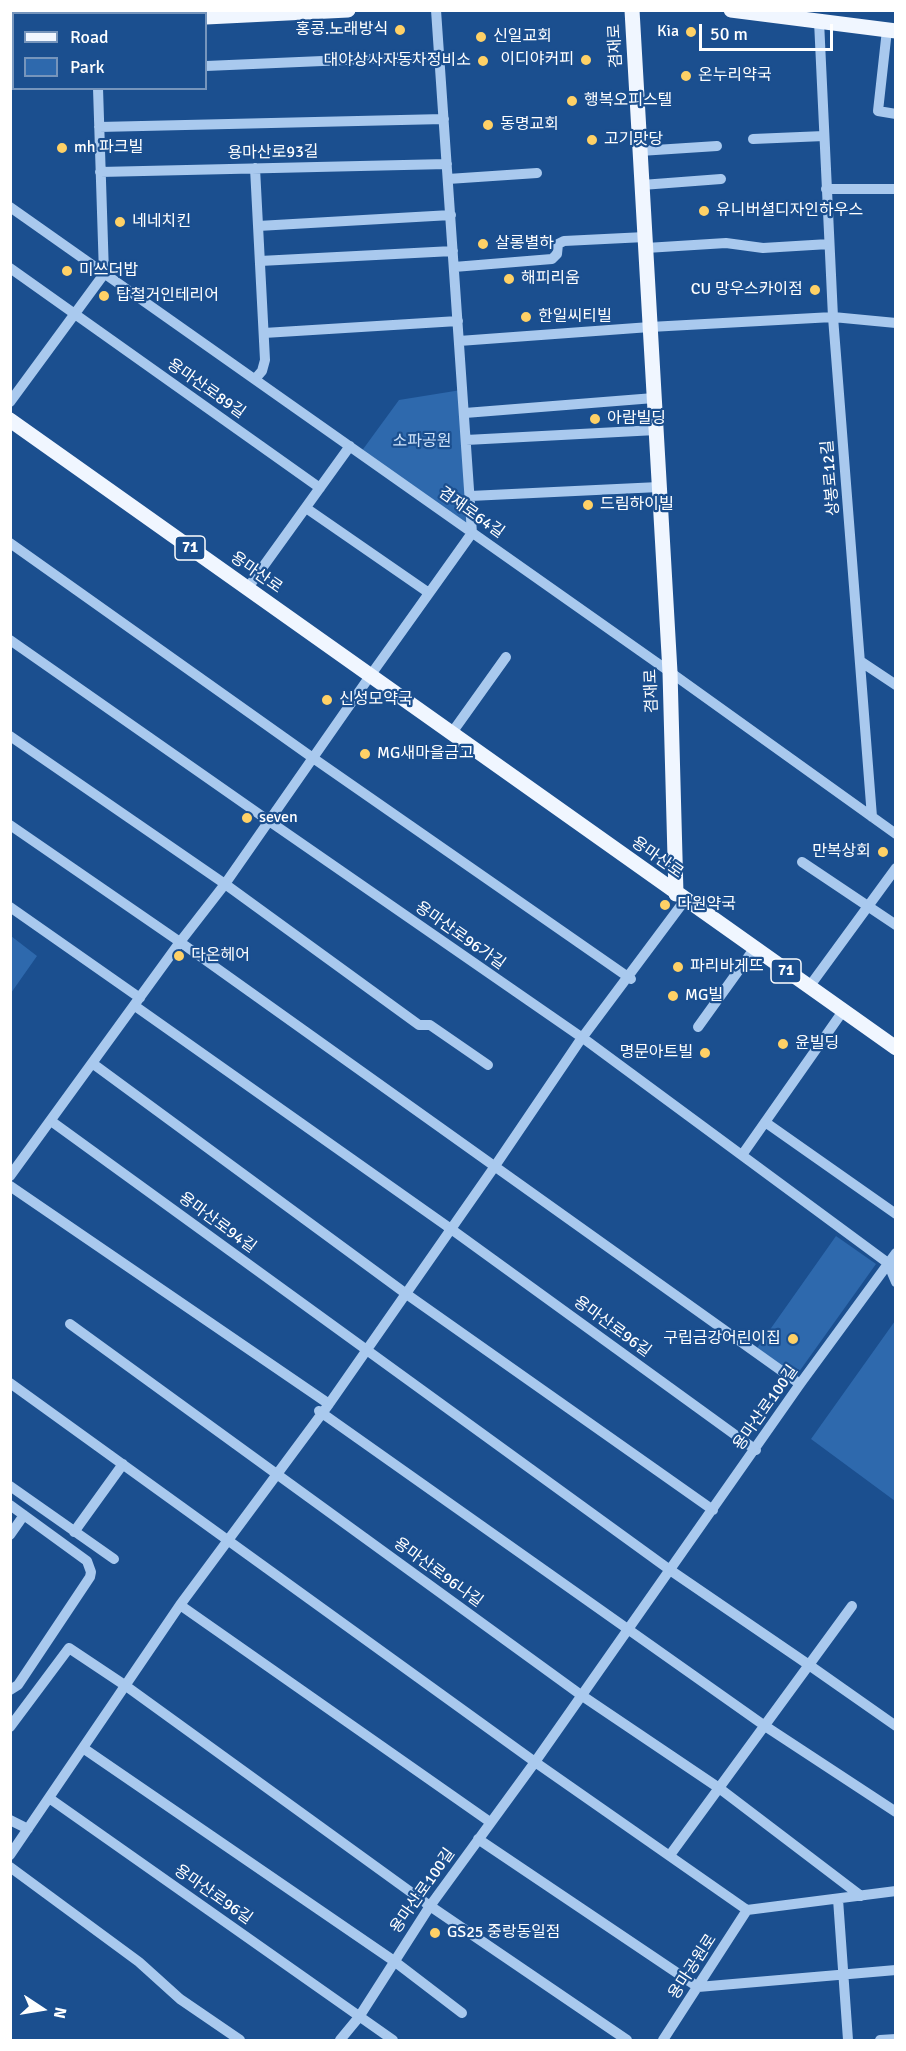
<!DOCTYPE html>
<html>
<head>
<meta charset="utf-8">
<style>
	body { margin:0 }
	#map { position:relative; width:906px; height:2051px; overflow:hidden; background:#1b4f8f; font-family:Signika,sans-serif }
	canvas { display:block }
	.frame { position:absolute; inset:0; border:12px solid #fff; pointer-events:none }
	.legend { position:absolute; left:12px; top:12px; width:195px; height:78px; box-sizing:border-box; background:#1b4f8f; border:2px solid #7695bc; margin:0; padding:8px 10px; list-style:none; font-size:18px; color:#fff }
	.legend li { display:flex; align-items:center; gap:12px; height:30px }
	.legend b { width:30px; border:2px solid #7695bc }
	.north { position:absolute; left:12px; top:1979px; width:60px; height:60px; -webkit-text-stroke:4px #1b4f8f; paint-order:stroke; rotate:102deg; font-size:16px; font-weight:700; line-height:24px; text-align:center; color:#fff }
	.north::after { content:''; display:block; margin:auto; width:21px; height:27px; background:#fff; clip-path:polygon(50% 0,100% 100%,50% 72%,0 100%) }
	.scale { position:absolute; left:699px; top:24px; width:134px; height:27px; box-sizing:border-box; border:3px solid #fff; border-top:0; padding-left:8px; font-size:18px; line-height:21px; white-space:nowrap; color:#fff; -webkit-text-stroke:4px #1b4f8f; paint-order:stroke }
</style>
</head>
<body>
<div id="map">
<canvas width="906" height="2051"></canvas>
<div class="frame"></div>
<ul class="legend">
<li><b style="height:8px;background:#f0f6ff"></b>Road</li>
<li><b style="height:16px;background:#2e69ad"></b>Park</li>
</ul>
<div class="north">N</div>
<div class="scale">50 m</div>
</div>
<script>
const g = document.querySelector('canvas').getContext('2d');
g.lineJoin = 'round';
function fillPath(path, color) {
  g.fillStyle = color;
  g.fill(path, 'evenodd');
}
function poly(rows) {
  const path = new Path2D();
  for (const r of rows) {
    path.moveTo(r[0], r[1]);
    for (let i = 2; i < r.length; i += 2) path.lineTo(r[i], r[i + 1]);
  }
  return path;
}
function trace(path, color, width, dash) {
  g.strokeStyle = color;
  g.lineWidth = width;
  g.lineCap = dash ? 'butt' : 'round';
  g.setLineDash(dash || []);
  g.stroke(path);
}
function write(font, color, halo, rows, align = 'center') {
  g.font = font + ' Signika,"Noto Sans KR",sans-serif';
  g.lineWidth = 4.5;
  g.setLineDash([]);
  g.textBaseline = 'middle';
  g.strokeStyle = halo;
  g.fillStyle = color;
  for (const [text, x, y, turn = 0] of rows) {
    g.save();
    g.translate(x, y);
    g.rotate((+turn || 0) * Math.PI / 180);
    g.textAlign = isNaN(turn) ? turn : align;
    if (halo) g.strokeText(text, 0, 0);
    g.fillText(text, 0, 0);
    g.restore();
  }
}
const green = poly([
	[461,390,471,530,361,452,399,400],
	[11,936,37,956,11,993],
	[836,1236,876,1264,796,1376,757,1348],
	[895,1321,895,1501,811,1439]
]);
const minor = poly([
	[819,21,833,317,872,817],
	[887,30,878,111,896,114],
	[206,66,439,56],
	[99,127,444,119],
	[753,139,824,136],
	[640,151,717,146],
	[100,172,447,164],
	[448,179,537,173],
	[642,185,721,179],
	[826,189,896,189],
	[10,207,670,672,896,834],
	[258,226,451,215],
	[646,248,726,243,763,248,829,244],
	[260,261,453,251],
	[454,267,552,259,557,254,558,244,564,241,645,237],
	[10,268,320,488],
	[264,333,458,321],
	[459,341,650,327,833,317,896,323],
	[255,379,262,371,265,360,255,168],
	[10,402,104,274,98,88],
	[465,413,654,398],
	[466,440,656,430],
	[470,496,659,487],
	[306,508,429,593],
	[10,543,313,758,631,979],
	[247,589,350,446],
	[10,640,269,821,587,1041,896,1269],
	[860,661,896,685],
	[451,734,506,657],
	[10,736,225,884,419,1025,430,1025,488,1065],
	[10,825,180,942,800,1384],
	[802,862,896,925],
	[10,907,140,998],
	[809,987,896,868],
	[135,1006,451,1229,756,1450],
	[698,1027,754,949],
	[92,1063,405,1293,713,1510],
	[51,1121,670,1570,809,1665,896,1726],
	[765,1122,896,1214],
	[742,1155,843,1011],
	[10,1176,180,942,225,884,370,676,472,533,436,10],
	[10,1186,329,1404],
	[888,1263,896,1282],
	[70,1324,581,1695,719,1788,861,1896],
	[10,1383,535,1762,747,1910],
	[319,1411,765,1726,896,1812],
	[10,1486,114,1559],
	[10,1505,87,1561,91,1572,90,1577,18,1685,10,1690],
	[74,1532,123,1464],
	[10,1535,24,1515],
	[180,1605,490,1822],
	[10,1727,69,1648,126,1686,430,1906,627,2040],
	[83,1748,394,1961,462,2013],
	[49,1798,393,2040],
	[10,1820,28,1829],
	[478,1839,698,1987,896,1970],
	[10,1855,180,1605,329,1404,495,1166,579,1042,685,900],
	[670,1855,852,1606],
	[10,1867,139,1962,180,1999,240,2040],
	[838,1899,848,2040],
	[747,1910,896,1891],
	[340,2040,359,2017,430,1906,535,1762,800,1384,896,1253],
	[663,2040,747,1910],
	[880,2040,896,2039]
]);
const major = poly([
	[632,10,670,672,676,894],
	[731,10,896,31],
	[206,17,348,10],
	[10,24,14,24],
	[10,420,896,1048]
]);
const markers = [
	[400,30,6,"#ffd166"],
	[691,32,6,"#ffd166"],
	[481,37,6,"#ffd166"],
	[586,60,6,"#ffd166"],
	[483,61,6,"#ffd166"],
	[686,76,6,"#ffd166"],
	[572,101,6,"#ffd166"],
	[488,125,6,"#ffd166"],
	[592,140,6,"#ffd166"],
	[62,148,6,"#ffd166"],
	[704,211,6,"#ffd166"],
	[120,222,6,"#ffd166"],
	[483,244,6,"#ffd166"],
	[67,271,6,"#ffd166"],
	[509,279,6,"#ffd166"],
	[815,290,6,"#ffd166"],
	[104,296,6,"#ffd166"],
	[526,317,6,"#ffd166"],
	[595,419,6,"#ffd166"],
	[588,505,6,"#ffd166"],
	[327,700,6,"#ffd166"],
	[365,754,6,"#ffd166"],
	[247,818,6,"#ffd166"],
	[883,852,6,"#ffd166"],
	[665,905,6,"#ffd166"],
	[179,956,6,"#ffd166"],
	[678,967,6,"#ffd166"],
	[673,996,6,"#ffd166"],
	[783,1044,6,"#ffd166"],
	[705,1053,6,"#ffd166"],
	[793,1339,6,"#ffd166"],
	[435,1933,6,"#ffd166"]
];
const shields = [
	[190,548,30],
	[786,971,30]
];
const shieldNames = [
	["71",190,548],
	["71",786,971]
];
const poiNames = [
	["홍콩.노래방식",388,30,"right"],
	["Kia",679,32,"right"],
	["신일교회",493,37],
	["이디야커피",574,60,"right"],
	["대야상사자동차정비소",471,61,"right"],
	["온누리약국",698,76],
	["행복오피스텔",584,101],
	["동명교회",500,125],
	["고기맛당",604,140],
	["mh 파크빌",74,148],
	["유니버셜디자인하우스",716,211],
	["네네치킨",132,222],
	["살롱별하",495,244],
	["미쓰더밥",79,271],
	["해피리움",521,279],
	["CU 망우스카이점",803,290,"right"],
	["탑철거인테리어",116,296],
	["한일씨티빌",538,317],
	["아람빌딩",607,419],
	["드림하이빌",600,505],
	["신성모약국",339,700],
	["MG새마을금고",377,754],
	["seven",259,818],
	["만복상회",871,852,"right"],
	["다원약국",677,905],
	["다온헤어",191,956],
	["파리바게뜨",690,967],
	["MG빌",685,996],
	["윤빌딩",795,1044],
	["명문아트빌",693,1053,"right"],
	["구립금강어린이집",781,1339,"right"],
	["GS25 중랑동일점",447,1933]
];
const streetNames = [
	["겸재로",616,46,-93],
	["용마산로93길",273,153,-1],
	["용마산로89길",206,389,35],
	["상봉로12길",831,478,-95],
	["겸재로64길",471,513,35],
	["용마산로",256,573,35],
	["겸재로",652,691,-92],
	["용마산로",657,858,35],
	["용마산로96가길",460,936,35],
	["용마산로94길",217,1223,36],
	["용마산로96길",612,1327,36],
	["용마산로100길",766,1408,-55],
	["용마산로96나길",438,1573,36],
	["용마산로100길",423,1891,-55],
	["용마산로96길",213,1895,35],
	["용마공원로",693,1967,-57]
];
const parkNames = [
	["소파공원",422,442]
];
fillPath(green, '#2e69ad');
trace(minor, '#a9c9ee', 10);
trace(major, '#f0f6ff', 15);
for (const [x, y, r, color] of markers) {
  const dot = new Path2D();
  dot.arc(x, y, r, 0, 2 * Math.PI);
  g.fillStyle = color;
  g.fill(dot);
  trace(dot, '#1b4f8f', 2);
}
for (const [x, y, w] of shields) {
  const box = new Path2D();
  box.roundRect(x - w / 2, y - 12, w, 24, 4.5);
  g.fillStyle = '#1b4f8f';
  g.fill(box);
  trace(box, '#fff', 1.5);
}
write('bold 15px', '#fff', null, shieldNames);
write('16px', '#fff', '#1b4f8f', poiNames, 'left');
write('16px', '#fff', '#1b4f8f', streetNames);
write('16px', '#cfe3fa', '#1b4f8f', parkNames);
</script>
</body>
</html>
